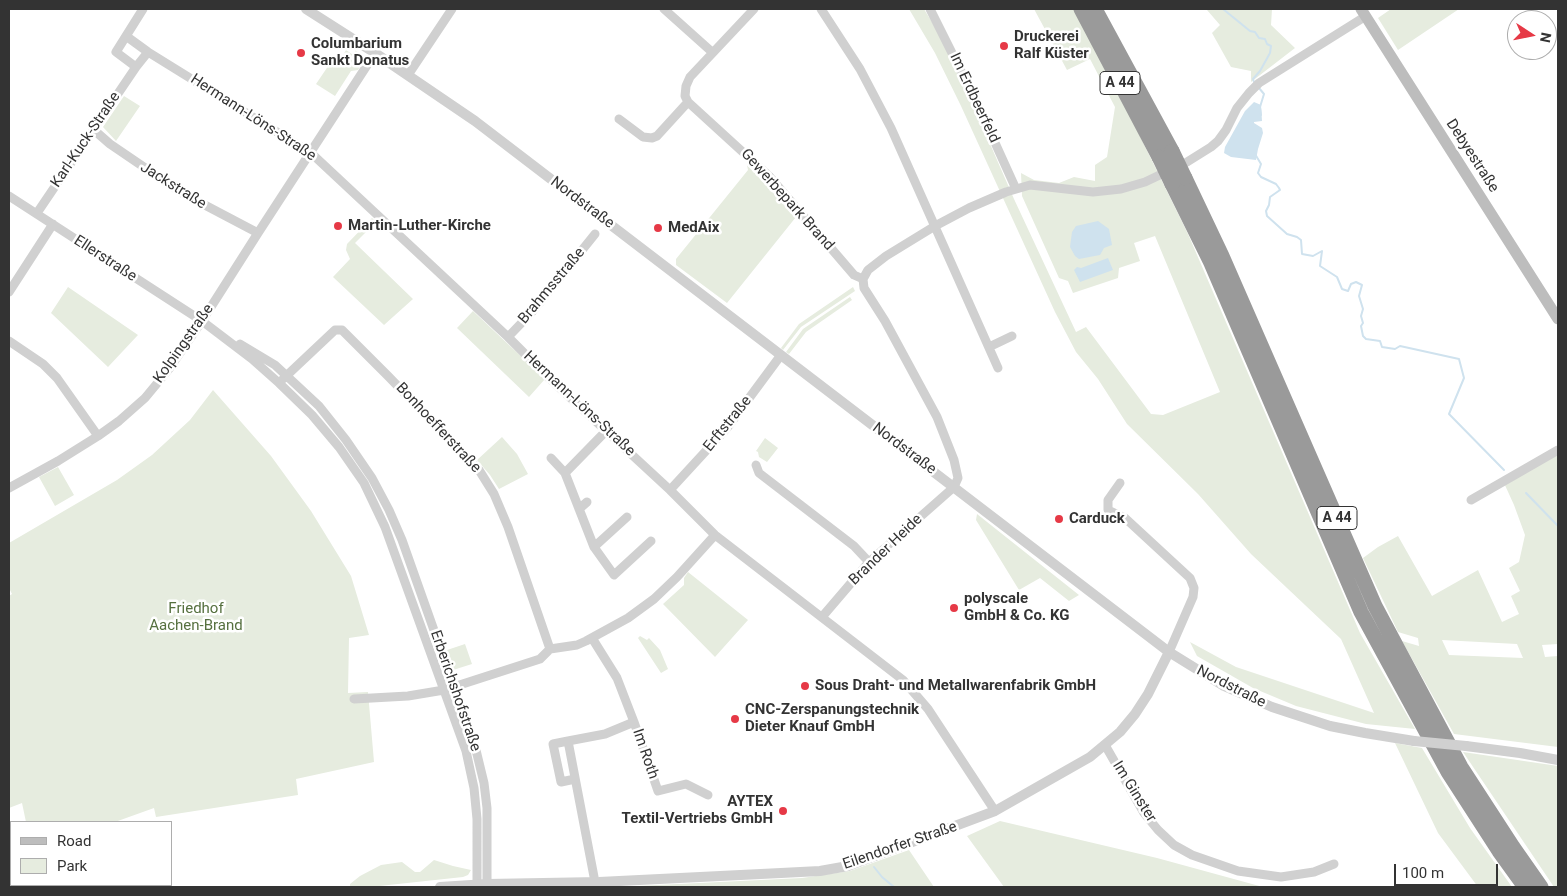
<!DOCTYPE html>
<html>
<head>
<meta charset="utf-8">
<style>
	body { margin:0 }
	#map { position:relative; width:1567px; height:896px; overflow:hidden; background:#fff; font-family:Roboto,sans-serif }
	canvas { display:block }
	.frame { position:absolute; inset:0; border:10px solid #333; pointer-events:none }
	.legend { position:absolute; left:10px; top:821px; width:162px; height:65px; box-sizing:border-box; background:#fff; border:1px solid #adadad; margin:0; padding:6px 9px; list-style:none; font-size:15px; color:#333 }
	.legend li { display:flex; align-items:center; gap:10px; height:25px }
	.legend b { width:25px; border:1px solid #adadad }
	.north { position:absolute; left:1507px; top:10px; width:50px; height:50px; box-sizing:border-box; background:#fff; border:1px solid #adadad; border-radius:50%; rotate:101deg; font-size:14px; font-weight:700; line-height:20px; text-align:center; color:#333 }
	.north::after { content:''; display:block; margin:auto; width:18px; height:22px; background:#e63946; clip-path:polygon(50% 0,100% 100%,50% 72%,0 100%) }
	.scale { position:absolute; left:1394px; top:864px; width:104px; height:22px; box-sizing:border-box; border:2px solid #333; border-top:0; padding-left:6px; font-size:15px; line-height:18px; white-space:nowrap; color:#333; -webkit-text-stroke:4px #fff; paint-order:stroke }
</style>
</head>
<body>
<div id="map">
<canvas width="1567" height="896"></canvas>
<div class="frame"></div>
<ul class="legend">
<li><b style="height:6px;background:#bdbdbd"></b>Road</li>
<li><b style="height:14px;background:#e6ecdf"></b>Park</li>
</ul>
<div class="north">N</div>
<div class="scale">100 m</div>
</div>
<script>
const g = document.querySelector('canvas').getContext('2d');
g.lineJoin = 'round';
function fillPath(path, color) {
  g.fillStyle = color;
  g.fill(path, 'evenodd');
}
function poly(rows) {
  const path = new Path2D();
  for (const r of rows) {
    path.moveTo(r[0], r[1]);
    for (let i = 2; i < r.length; i += 2) path.lineTo(r[i], r[i + 1]);
  }
  return path;
}
function trace(path, color, width, dash) {
  g.strokeStyle = color;
  g.lineWidth = width;
  g.lineCap = dash ? 'butt' : 'round';
  g.setLineDash(dash || []);
  g.stroke(path);
}
function write(font, color, halo, rows, align = 'center') {
  g.font = font + ' Roboto,sans-serif';
  g.lineWidth = 5;
  g.setLineDash([]);
  g.textBaseline = 'middle';
  g.strokeStyle = halo;
  g.fillStyle = color;
  for (const [text, x, y, turn = 0] of rows) {
    g.save();
    g.translate(x, y);
    g.rotate((+turn || 0) * Math.PI / 180);
    g.textAlign = isNaN(turn) ? turn : align;
    if (halo) g.strokeText(text, 0, 0);
    g.fillText(text, 0, 0);
    g.restore();
  }
}
const green = poly([
	[909,9,924,9,939,34,974,107,1014,199,1076,332,1086,327,1151,414,1163,415,1220,392,1155,236,1134,243,1140,261,1119,268,1118,278,1073,293,1068,281,1059,278,1022,196,1021,173,1034,180,1059,183,1074,177,1095,181,1095,165,1107,157,1115,107,1090,59,1067,70,1034,9,1074,9,1131,118,1188,234,1360,633,1415,729,1366,724,1296,706,1253,688,1197,656,1190,642,1236,667,1374,713,1341,639,1251,554,1198,494,1127,424,1098,379,1076,352,1055,312,961,106,935,53],
	[1203,9,1272,9,1271,25,1295,48,1251,82,1251,71,1231,67,1212,33,1220,25,1207,10],
	[1391,9,1459,9,1398,50,1378,18],
	[346,50,356,57,355,50,363,56,364,60,358,70,351,71,335,96,316,84,337,53,342,57],
	[124,96,140,106,116,141,103,127],
	[747,165,796,217,727,303,676,265,676,259,748,170],
	[372,218,376,222,355,243,413,299,384,325,333,277,350,259,346,250,347,244],
	[68,287,138,335,108,367,51,313],
	[853,287,855,291,801,327,783,350,781,348,799,324],
	[850,297,852,300,806,332,789,354,786,352,803,329],
	[473,311,545,379,529,397,457,328],
	[213,390,271,456,311,511,351,576,369,635,349,638,348,693,368,692,374,762,296,779,298,795,156,817,154,808,115,822,26,822,22,803,9,808,9,596,12,594,9,588,9,543,117,480,152,455,190,420],
	[502,437,517,454,528,474,499,489,490,475,477,460],
	[765,438,778,448,767,462,759,457,758,452,756,451],
	[1558,452,1558,644,1542,645,1545,657,1558,656,1558,747,1454,734,1402,641,1419,646,1418,638,1398,632,1363,558,1378,547,1398,536,1432,596,1478,570,1502,622,1519,614,1511,596,1520,591,1509,568,1519,562,1525,535,1514,505,1504,483],
	[1442,640,1517,644,1523,658,1449,655],
	[58,467,74,495,55,506,39,477],
	[977,514,1079,595,1069,601,1040,578,1019,590,976,520],
	[688,572,748,620,715,657,663,604,684,585,684,578],
	[640,636,647,640,649,638,660,650,668,669,661,673,638,638],
	[465,644,472,664,453,670,447,650],
	[1395,743,1422,748,1470,828,1512,887,1478,887,1438,833],
	[1463,752,1558,766,1558,887,1554,887],
	[1000,821,1157,858,1263,887,1004,887,967,836],
	[909,850,934,887,616,887,802,878,850,871],
	[434,860,453,866,471,870,468,875,463,877,370,887,350,887,350,884,360,876,381,865,402,862,415,872,420,872]
]);
const water = poly([
	[1254,102,1261,105,1262,121,1254,122,1254,123,1262,128,1263,133,1258,149,1256,160,1231,157,1224,153,1225,147,1245,111],
	[1098,221,1109,229,1112,245,1104,248,1100,255,1079,259,1075,256,1070,247,1072,232,1076,226],
	[1108,258,1113,270,1080,282,1074,270,1077,267,1081,268]
]);
const stream = poly([
	[1223,9,1250,31,1255,32,1259,38,1265,39,1267,44,1271,46,1270,53,1260,71,1253,79,1254,82],
	[1259,88,1264,94,1260,107,1261,115],
	[1255,154,1261,164,1258,173,1261,177,1276,184,1279,188,1280,190,1270,197,1269,205,1266,211,1267,216,1287,234,1297,237,1301,240,1302,254,1313,256,1322,251,1320,266,1337,277,1342,289,1348,291,1351,284,1356,282,1362,285,1359,296,1363,309,1361,316,1363,323,1361,326,1363,336,1366,339,1380,341,1382,347,1395,349,1400,346,1459,359,1464,378,1449,414,1504,470],
	[1526,493,1558,526],
	[874,867,882,877,894,887]
]);
const minor = poly([
	[664,9,712,52],
	[754,9,690,77,686,86,685,96,688,102,769,176,854,275,863,279],
	[821,9,860,69,891,128,998,368],
	[930,9,977,103,1016,189],
	[126,36,148,52,311,153,508,337,550,379,670,490,715,535,903,680,928,709,995,811],
	[136,67,148,52],
	[408,75,452,9],
	[619,119,643,137,652,138,657,136,688,102],
	[94,130,110,144,182,193,258,233],
	[9,196,202,321,252,359,279,383,312,415,339,447,364,483,385,527,466,751,474,788,477,819,477,885],
	[37,213,136,67,116,52,143,9],
	[9,292,53,224],
	[508,337,533,311,595,234],
	[9,341,43,364,57,378,98,436],
	[240,344,275,365,319,406,346,440,372,478,389,510,402,540,475,746,484,783,487,808,487,884],
	[989,347,1012,336],
	[283,379,335,330,342,330,388,376,479,470,494,494,508,527,550,649],
	[606,431,565,473,594,547,627,517],
	[551,458,565,473],
	[756,465,759,473,854,546,869,562],
	[1120,483,1108,500,1108,510,1125,518,1190,578,1194,588,1193,597,1169,652],
	[9,488,58,461,98,436,119,421,145,398,169,369,202,321,258,233,375,53],
	[670,490,727,428,781,355],
	[1471,500,1558,450],
	[579,509,587,502],
	[594,547,614,575,651,541],
	[822,617,869,562,954,487,958,478,954,460,937,417,885,321,864,288,863,279,868,270,886,256,935,226,969,208,1006,192,1030,185,1093,192,1121,189,1145,182,1187,162,1211,147,1218,141,1226,130,1237,108,1249,93,1259,83,1366,16],
	[592,638,617,678,634,722,658,791,686,784,708,795],
	[354,699,408,696,444,690,540,659,550,649,577,645,586,641,628,618,654,599,677,577,715,535],
	[568,741,553,744,561,782,575,779],
	[1105,745,1144,813,1158,830,1174,845,1192,855,1238,871,1281,877,1314,872,1334,864],
	[595,882,568,741,605,734,634,722]
]);
const tertiary = poly([
	[306,9,375,53,475,121,1169,652,1224,686,1272,707,1330,726,1365,733,1414,741],
	[1466,746,1520,753,1558,760],
	[440,887,487,884,599,882,781,873,820,871,848,866,995,811,1090,757,1120,732,1135,714,1148,694,1169,652]
]);
const secondary = poly([
	[1361,9,1558,319]
]);
const motorway = poly([
	[1081,9,1159,157],
	[1095,9,1172,151],
	[1185,178,1222,256,1375,606,1461,767,1513,847,1541,887],
	[1172,184,1211,263,1361,612,1448,772,1499,851,1525,887]
]);
const tertiaryBridge = poly([
	[1414,741,1466,746]
]);
const motorwayBridge = poly([
	[1172,151,1185,178],
	[1159,157,1172,184]
]);
const markers = [
	[1004,46,5,"#e63946"],
	[301,53,5,"#e63946"],
	[338,226,5,"#e63946"],
	[658,228,5,"#e63946"],
	[1059,519,5,"#e63946"],
	[954,608,5,"#e63946"],
	[805,686,5,"#e63946"],
	[735,719,5,"#e63946"],
	[783,811,5,"#e63946"]
];
const shields = [
	[1120,83,40],
	[1337,518,40]
];
const shieldNames = [
	["A 44",1120,83],
	["A 44",1337,518]
];
const poiNames = [
	["Druckerei",1014,37],
	["Ralf Küster",1014,54],
	["Columbarium",311,44],
	["Sankt Donatus",311,61],
	["Martin-Luther-Kirche",348,226],
	["MedAix",668,228],
	["Carduck",1069,519],
	["polyscale",964,599],
	["GmbH & Co. KG",964,616],
	["Sous Draht- und Metallwarenfabrik GmbH",815,686],
	["CNC-Zerspanungstechnik",745,710],
	["Dieter Knauf GmbH",745,727],
	["AYTEX",773,802,"right"],
	["Textil-Vertriebs GmbH",773,819,"right"]
];
const streetNames = [
	["Im Erdbeerfeld",974,98,65],
	["Hermann-Löns-Straße",253,118,33],
	["Karl-Kuck-Straße",86,140,-56],
	["Debyestraße",1472,156,57],
	["Jackstraße",173,186,32],
	["Gewerbepark Brand",787,200,48],
	["Nordstraße",582,203,37],
	["Ellerstraße",105,259,33],
	["Brahmsstraße",552,286,-50],
	["Kolpingstraße",184,344,-55],
	["Hermann-Löns-Straße",579,404,43],
	["Erftstraße",728,424,-51],
	["Bonhoefferstraße",438,428,47],
	["Nordstraße",904,449,37],
	["Brander Heide",886,550,-44],
	["Nordstraße",1231,687,27],
	["Erberichshofstraße",455,691,71],
	["Im Roth",645,754,71],
	["Im Ginster",1134,792,58],
	["Eilendorfer Straße",900,846,-19]
];
const parkNames = [
	["Friedhof",196,609],
	["Aachen-Brand",196,626]
];
fillPath(green, '#e6ecdf');
fillPath(water, '#cfe2ee');
trace(stream, '#cfe2ee', 2);
trace(minor, '#d0d0d0', 9);
trace(tertiary, '#d0d0d0', 10);
trace(secondary, '#bdbdbd', 11);
trace(motorway, '#9a9a9a', 15);
trace(tertiaryBridge, '#d0d0d0', 10);
trace(motorwayBridge, '#9a9a9a', 15);
for (const [x, y, r, color] of markers) {
  const dot = new Path2D();
  dot.arc(x, y, r, 0, 2 * Math.PI);
  g.fillStyle = color;
  g.fill(dot);
  trace(dot, '#fff', 2);
}
for (const [x, y, w] of shields) {
  const box = new Path2D();
  box.roundRect(x - w / 2, y - 11.5, w, 23, 4);
  g.fillStyle = '#fff';
  g.fill(box);
  trace(box, '#333', 1);
}
write('bold 14px', '#333', null, shieldNames);
write('bold 15px', '#333', '#fff', poiNames, 'left');
write('15px', '#333', '#fff', streetNames);
write('15px', '#56703f', '#fff', parkNames);
</script>
</body>
</html>
